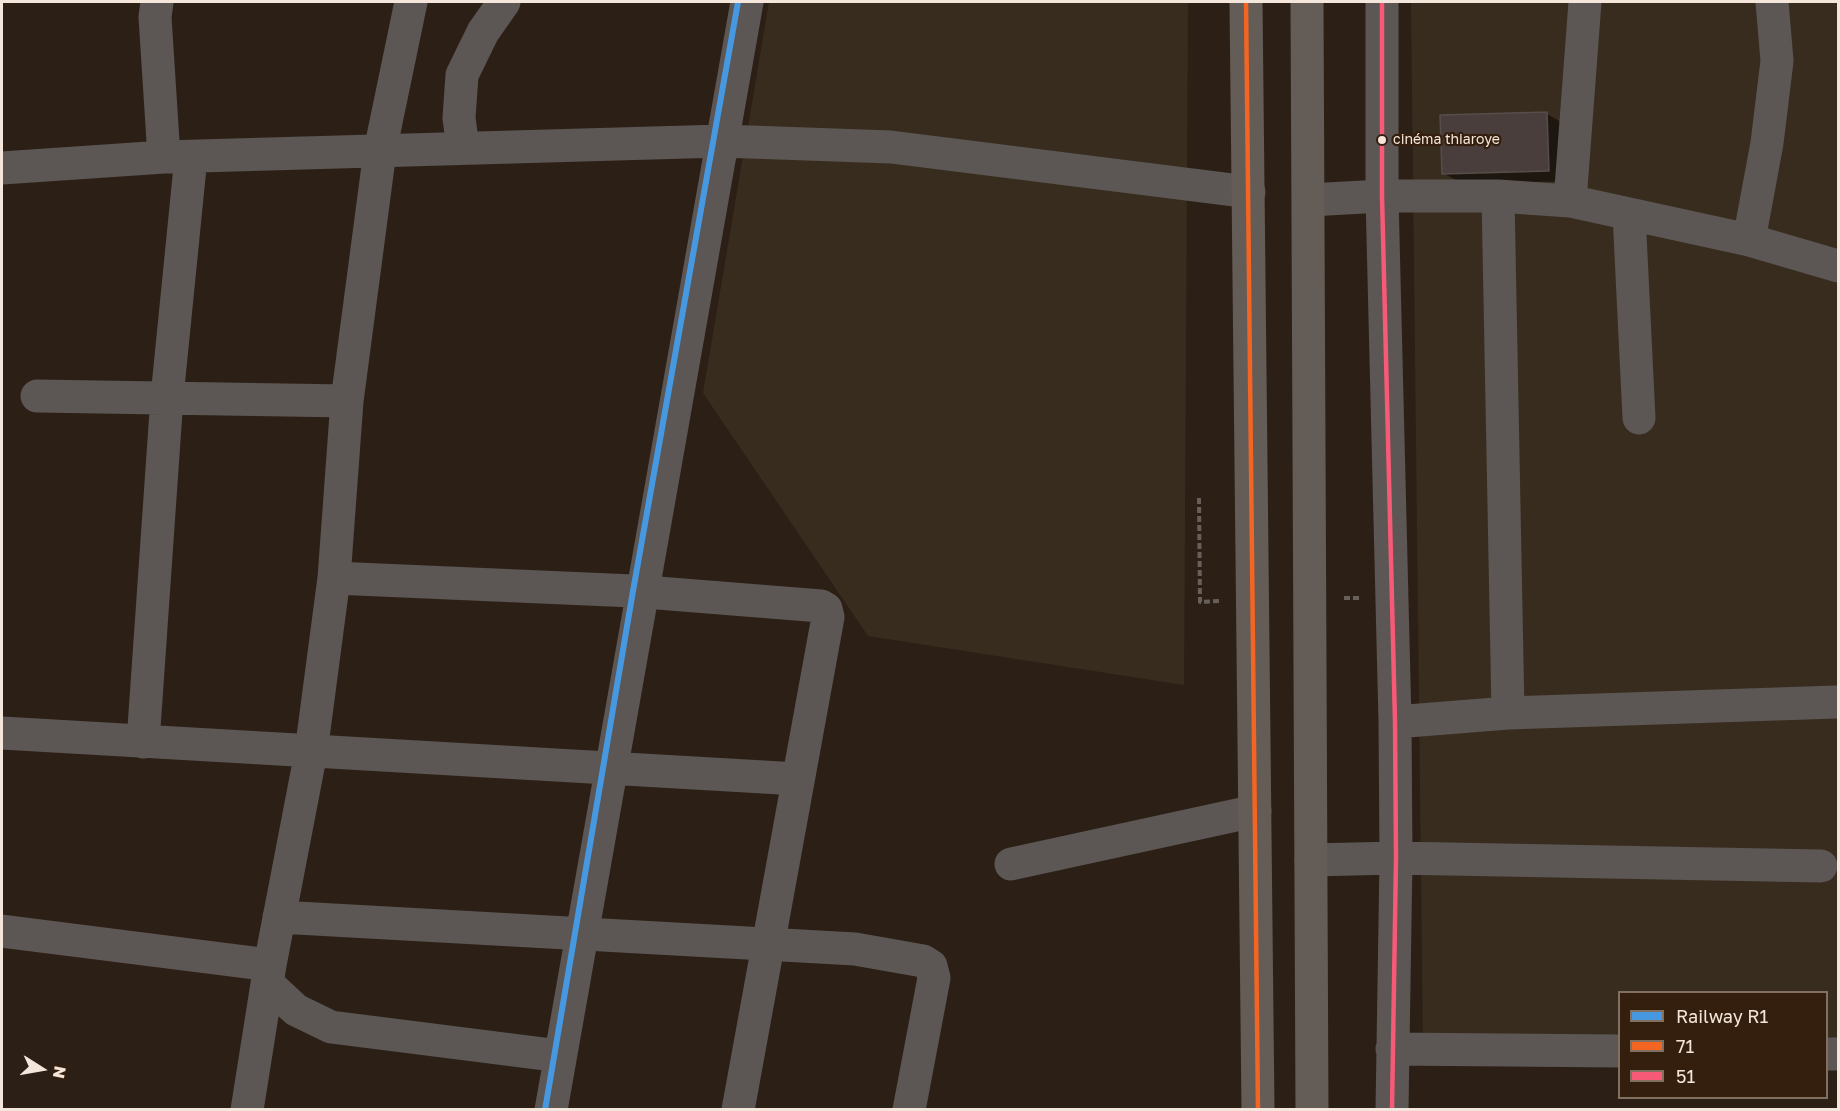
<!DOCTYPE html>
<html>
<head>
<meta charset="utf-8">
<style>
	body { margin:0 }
	#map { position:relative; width:1840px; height:1111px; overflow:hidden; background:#2c2016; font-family:"Golos Text",sans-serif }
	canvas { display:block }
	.frame { position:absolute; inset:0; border:3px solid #f5e6db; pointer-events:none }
	.legend { position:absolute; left:1618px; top:991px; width:210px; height:108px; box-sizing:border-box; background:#341f0e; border:2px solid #816f60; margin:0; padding:8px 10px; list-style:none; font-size:18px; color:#f5e6db }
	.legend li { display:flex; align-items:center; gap:12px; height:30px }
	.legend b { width:30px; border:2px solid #816f60 }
	.north { position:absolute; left:12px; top:1039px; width:60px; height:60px; -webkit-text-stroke:4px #341f0e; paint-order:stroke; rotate:101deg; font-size:16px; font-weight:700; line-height:24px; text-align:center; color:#f5e6db }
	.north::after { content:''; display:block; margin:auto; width:21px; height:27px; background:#f5e6db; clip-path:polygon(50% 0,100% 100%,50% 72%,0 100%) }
</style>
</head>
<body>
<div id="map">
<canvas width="1840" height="1111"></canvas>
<div class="frame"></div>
<ul class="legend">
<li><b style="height:8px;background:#4699e1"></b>Railway R1</li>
<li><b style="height:8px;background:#f26522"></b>71</li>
<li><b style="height:8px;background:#f75a77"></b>51</li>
</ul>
<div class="north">N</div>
</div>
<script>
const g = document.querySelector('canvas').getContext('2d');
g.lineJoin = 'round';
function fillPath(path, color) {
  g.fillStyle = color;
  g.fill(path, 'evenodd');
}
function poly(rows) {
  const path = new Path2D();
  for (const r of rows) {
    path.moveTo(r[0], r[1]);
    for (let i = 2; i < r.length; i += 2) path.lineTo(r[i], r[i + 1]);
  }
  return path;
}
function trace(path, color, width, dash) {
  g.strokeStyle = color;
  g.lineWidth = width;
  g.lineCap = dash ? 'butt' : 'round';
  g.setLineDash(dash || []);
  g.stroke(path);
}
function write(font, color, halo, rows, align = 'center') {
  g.font = font + ' "Golos Text",sans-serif';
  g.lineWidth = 4.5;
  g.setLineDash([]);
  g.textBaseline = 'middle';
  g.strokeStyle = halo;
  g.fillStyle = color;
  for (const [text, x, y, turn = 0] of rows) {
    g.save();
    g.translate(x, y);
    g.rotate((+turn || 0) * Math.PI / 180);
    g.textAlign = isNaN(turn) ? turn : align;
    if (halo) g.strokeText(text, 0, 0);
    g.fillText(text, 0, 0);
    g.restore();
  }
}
const industrial = poly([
	[769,2,1188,2,1184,685,868,636,703,393],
	[1411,2,1838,2,1838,1065,1827,1064,1826,992,1620,992,1619,1059,1423,1053]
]);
const shadow = poly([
	[1547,114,1566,125,1568,181,1463,184,1443,173]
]);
const building = poly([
	[1547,112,1549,171,1442,174,1440,115,1547,112]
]);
const path = poly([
	[1199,498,1200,602,1219,601],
	[1344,598,1360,598]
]);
const minor = poly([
	[157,2,155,17,164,157],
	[1382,2,1382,196,1395,722,1396,858,1392,1110],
	[463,148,459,118,462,75,483,32,504,2],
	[2,168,164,157,722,141,891,147,1249,192],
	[1498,196,1508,713],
	[1309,200,1382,196,1498,196,1570,201,1749,240,1838,266],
	[1570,201,1585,2],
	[1629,214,1639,418],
	[1749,240,1767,143,1777,61,1772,2],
	[37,396,347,401],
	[334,578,633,591,821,606,826,609,828,617,738,1110],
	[1395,722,1508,713,1836,702],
	[2,733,798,779],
	[143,742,167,397,191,157],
	[1311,860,1396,858,1821,866],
	[1011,864,1255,811],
	[279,917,855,949,923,961,931,966,934,978,909,1110],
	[2,931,270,965],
	[267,983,296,1010,331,1027,560,1056],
	[1392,1049,1620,1051],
	[1826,1054,1838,1054],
	[247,1110,270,965,311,752,334,578,347,401,380,151,411,2],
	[551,1110,747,2]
]);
const highway = poly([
	[1246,2,1258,1110],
	[1307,2,1312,1110]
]);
const bus1 = poly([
	[1246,2,1258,1110]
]);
const bus2 = poly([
	[1382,2,1382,196,1395,722,1396,858,1392,1110]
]);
const rail1 = poly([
	[545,1110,633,591,738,2]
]);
const markers = [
	[1382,140,5,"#f5e6db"]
];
const busNames = [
	["cinéma thiaroye",1393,140]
];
fillPath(industrial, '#382c1e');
fillPath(shadow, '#0007');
fillPath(building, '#493e3b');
trace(building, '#574d4b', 1.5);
trace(path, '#665f5b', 4, [6, 3]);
trace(minor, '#5c5654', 33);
trace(highway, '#645c57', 33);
trace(bus1, '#f26522', 4.5);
trace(bus2, '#f75a77', 4.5);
trace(rail1, '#4699e1', 6);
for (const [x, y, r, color] of markers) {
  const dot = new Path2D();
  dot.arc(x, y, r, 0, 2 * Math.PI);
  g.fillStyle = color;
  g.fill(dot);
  trace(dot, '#341f0e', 2);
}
write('14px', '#f5e6db', '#341f0e', busNames, 'left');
</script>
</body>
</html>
